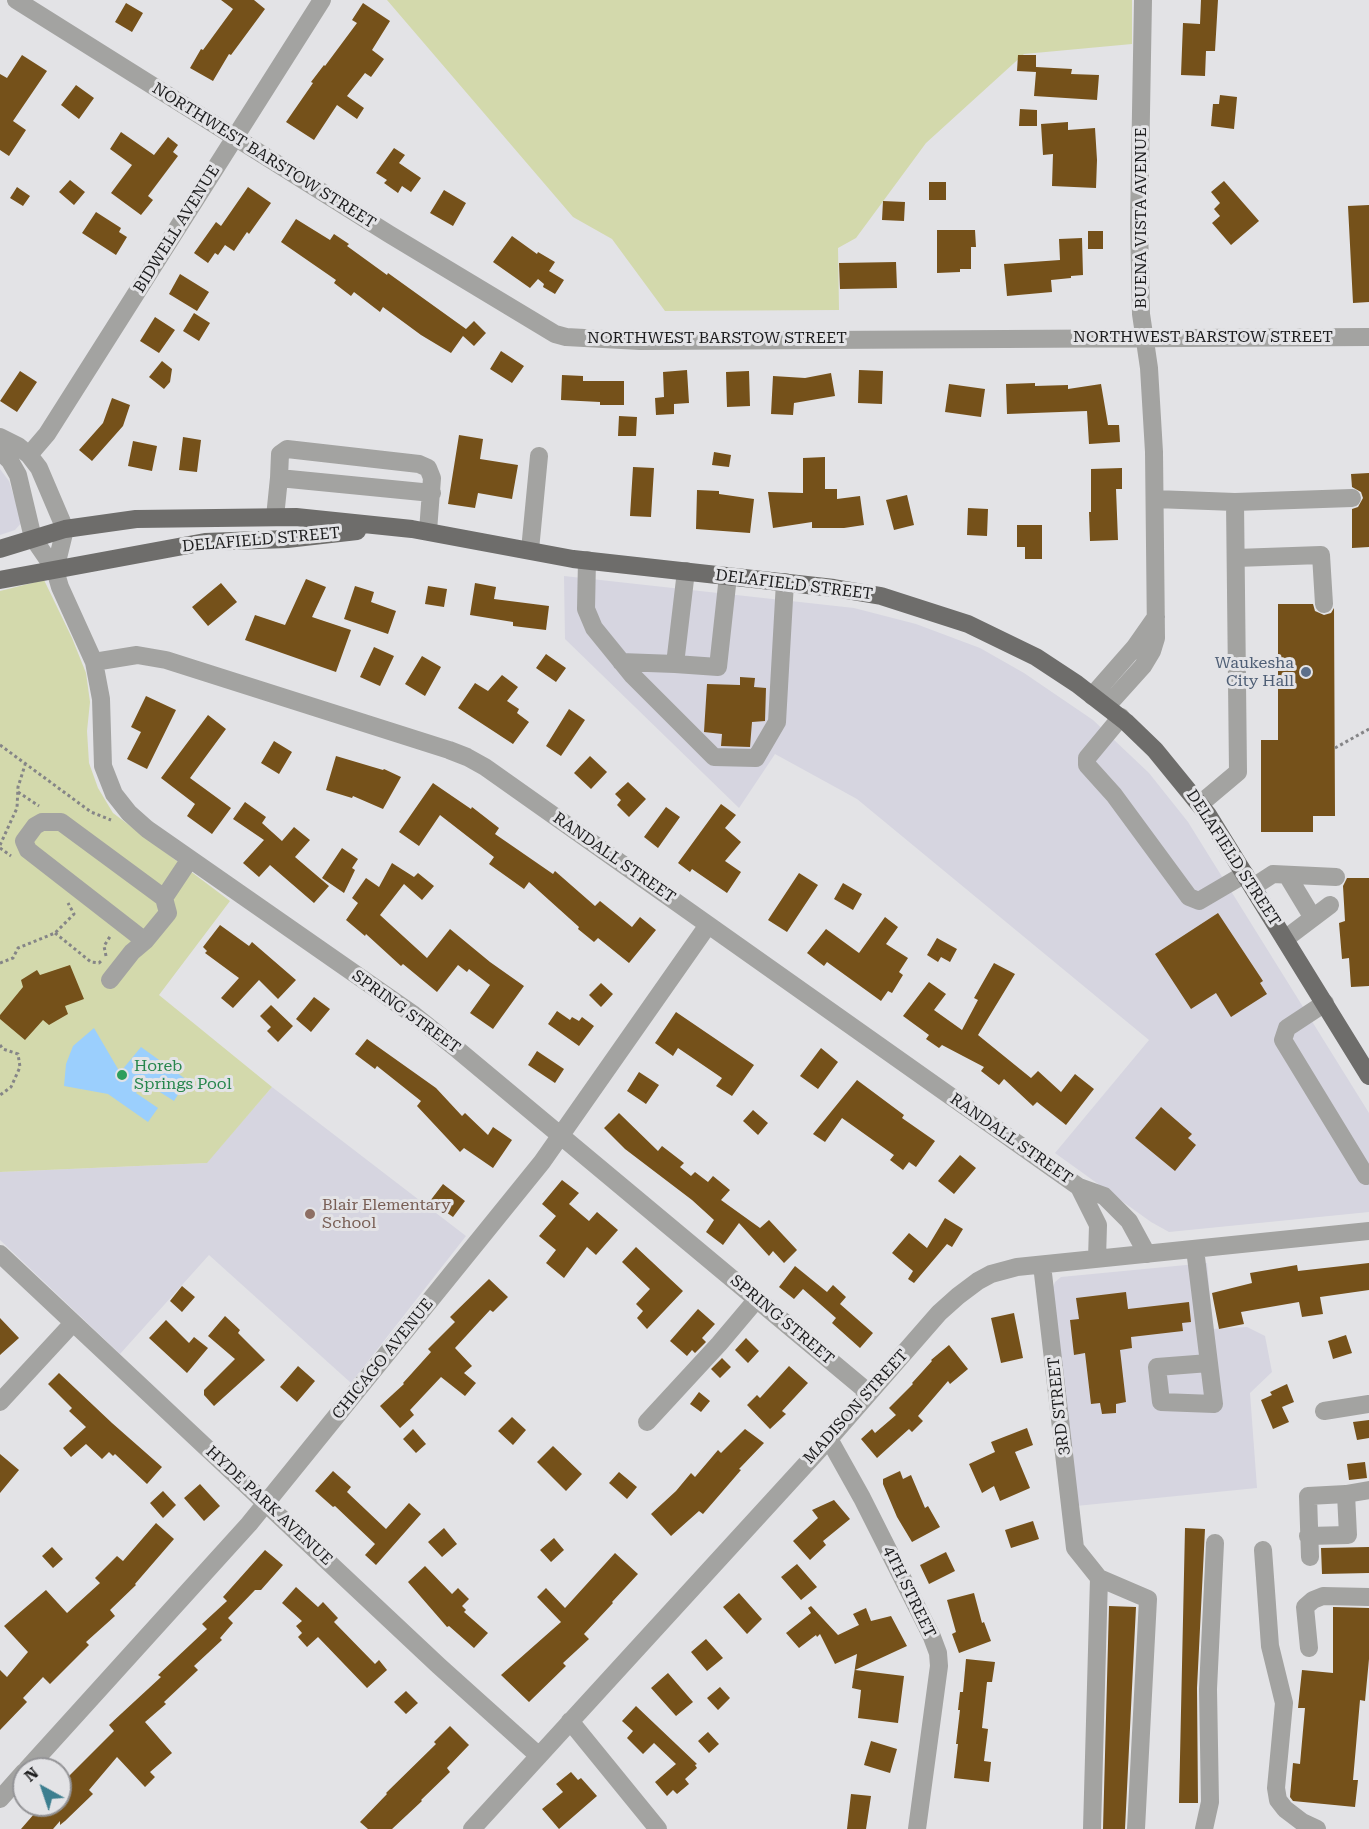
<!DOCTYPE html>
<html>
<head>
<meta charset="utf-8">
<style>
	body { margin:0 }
	#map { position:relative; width:1369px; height:1829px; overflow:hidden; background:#e3e3e6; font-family:"Roboto Serif",serif }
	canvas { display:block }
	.north { position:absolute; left:12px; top:1757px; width:60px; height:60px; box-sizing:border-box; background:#e3e3e6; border:2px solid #939396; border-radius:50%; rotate:320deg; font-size:16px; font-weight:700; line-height:24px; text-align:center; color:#1c1c1d }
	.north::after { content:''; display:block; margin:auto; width:21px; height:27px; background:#3c7e8f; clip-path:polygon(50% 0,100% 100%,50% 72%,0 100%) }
</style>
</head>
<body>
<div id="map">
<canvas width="1369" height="1829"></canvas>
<div class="north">N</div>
</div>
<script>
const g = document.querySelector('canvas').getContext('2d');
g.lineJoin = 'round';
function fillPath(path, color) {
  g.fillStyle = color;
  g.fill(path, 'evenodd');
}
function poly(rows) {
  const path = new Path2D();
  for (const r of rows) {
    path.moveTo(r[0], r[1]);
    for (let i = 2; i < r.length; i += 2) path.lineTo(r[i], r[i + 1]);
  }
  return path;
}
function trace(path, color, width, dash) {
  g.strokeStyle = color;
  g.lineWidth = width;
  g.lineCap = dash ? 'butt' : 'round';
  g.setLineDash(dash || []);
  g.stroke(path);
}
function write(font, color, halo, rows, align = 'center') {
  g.font = font + ' "Roboto Serif",serif';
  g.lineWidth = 6;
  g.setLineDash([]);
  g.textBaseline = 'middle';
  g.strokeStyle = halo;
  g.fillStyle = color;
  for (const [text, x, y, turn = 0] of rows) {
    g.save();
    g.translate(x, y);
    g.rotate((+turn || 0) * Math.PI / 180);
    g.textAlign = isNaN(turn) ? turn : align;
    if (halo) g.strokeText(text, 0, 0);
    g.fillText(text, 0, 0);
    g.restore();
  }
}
const built = poly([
	[0,469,9,481,22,522,15,530,0,535],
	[564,576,854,608,916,624,980,648,1024,673,1093,720,1149,773,1188,822,1369,1113,1369,1212,1169,1232,1151,1222,1055,1153,1149,1040,857,799,775,754,739,808,565,639],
	[272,1087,466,1236,351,1383,209,1255,120,1354,0,1240,0,1172,206,1163],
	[1207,1263,1213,1329,1247,1327,1265,1336,1272,1372,1250,1393,1257,1488,1076,1506,1052,1290,1055,1282,1061,1277]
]);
const green = poly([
	[387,0,1132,0,1132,44,1024,54,926,143,856,238,838,248,839,310,665,311,612,239,573,217],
	[44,580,72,638,86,673,90,702,87,731,89,763,98,788,113,813,230,901,159,995,272,1087,207,1163,0,1172,0,591]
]);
const water = poly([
	[94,1028,118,1069,122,1070,141,1047,187,1080,174,1101,144,1082,136,1093,158,1108,148,1122,108,1094,64,1086,66,1064,73,1046]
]);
const building = poly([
	[221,0,254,0,265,9,231,55,229,54,213,81,190,68,201,49,203,50,233,9],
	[1201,0,1218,0,1215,51,1206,51,1205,76,1181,75,1183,23,1200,24],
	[126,3,143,13,132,32,115,22],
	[363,3,390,21,372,50,384,59,371,77,365,73,347,96,364,108,357,119,337,105,314,140,286,122,313,83,311,82,324,65,325,66,357,23,352,20],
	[22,55,47,71,13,121,26,130,9,156,0,150,0,74,7,78],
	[1018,55,1036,55,1036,67,1072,69,1071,74,1099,75,1097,100,1034,96,1036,72,1017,71],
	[76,85,94,98,79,119,61,105],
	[1220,95,1237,97,1234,129,1211,126,1213,104,1219,104],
	[1020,109,1037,110,1037,126,1019,126],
	[1068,122,1068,130,1095,128,1097,160,1096,188,1052,186,1053,154,1043,155,1041,124],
	[121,132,154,155,168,137,178,145,173,152,178,156,148,196,153,200,141,215,111,193,132,165,110,149],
	[394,148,405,155,399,163,421,178,411,192,402,186,398,193,384,183,387,180,376,173],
	[70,180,85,192,74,205,59,192],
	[1224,181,1259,221,1231,245,1212,223,1220,216,1214,209,1220,203,1211,192],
	[929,182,946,182,946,200,929,200],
	[17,187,30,196,23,206,10,198],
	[248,187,271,203,249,234,247,232,234,251,225,245,218,255,215,253,208,263,194,253,216,222,221,226],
	[444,190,466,203,453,226,430,213],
	[883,201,905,202,904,221,882,220],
	[1369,205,1369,302,1353,303,1348,206],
	[96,212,121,228,119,232,127,237,116,255,82,233],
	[296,219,330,240,334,234,349,244,347,246,387,275,388,273,466,329,474,321,486,333,474,346,463,336,451,353,421,335,383,307,380,312,354,292,351,296,334,283,336,280,281,242],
	[937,230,975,230,976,247,971,247,971,269,960,269,960,272,937,273],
	[1088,231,1103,231,1103,249,1088,249],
	[512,236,537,254,538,252,555,262,549,271,564,280,555,294,543,287,544,284,538,279,530,288,493,262],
	[1082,238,1083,275,1071,276,1071,278,1051,280,1052,292,1007,296,1004,264,1060,260,1059,239],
	[896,262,897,288,840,289,839,263],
	[180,274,209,292,197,311,169,294],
	[194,313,210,323,199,341,183,331],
	[155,317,175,330,159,353,140,341],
	[501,351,524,366,512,383,490,369],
	[162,361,172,369,170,382,164,389,149,377],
	[687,370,689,403,674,404,674,414,656,415,655,398,664,397,663,372],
	[859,370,883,371,882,404,858,403],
	[20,371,37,382,17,412,0,401],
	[749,371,750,406,727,407,726,372],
	[831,373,835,396,794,403,793,415,771,414,773,376,805,378],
	[562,375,583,376,583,381,624,381,624,405,600,405,600,402,561,400],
	[1035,383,1035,386,1068,385,1068,389,1101,384,1108,425,1119,425,1120,442,1089,444,1087,411,1007,414,1006,384],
	[949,384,985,389,981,417,945,412],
	[112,398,130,405,123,426,92,461,79,450,103,423],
	[619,416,637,417,636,436,618,436],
	[459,435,483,439,480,459,518,465,512,499,478,493,475,508,448,504],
	[183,437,201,440,197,472,179,470],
	[133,441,157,446,152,471,128,466],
	[714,452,731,455,729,467,712,465],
	[825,457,825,489,837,489,837,499,860,496,864,525,844,528,812,528,812,522,773,528,768,492,803,493,803,458],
	[633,467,654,468,651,517,630,516],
	[1122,468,1122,489,1116,489,1118,540,1090,541,1089,512,1091,512,1091,469],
	[1369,473,1369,547,1352,548,1352,509,1358,507,1363,498,1361,492,1352,487,1351,474],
	[697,490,719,491,719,494,754,499,750,533,696,529],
	[907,495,914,525,894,530,886,500],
	[968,508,988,509,987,536,967,535],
	[1017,525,1042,525,1042,559,1025,559,1025,547,1017,547],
	[306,579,326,587,312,617,351,630,336,672,245,640,255,615,285,625],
	[221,583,237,602,208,626,192,607],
	[475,583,496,587,494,599,549,606,546,630,513,626,513,622,470,615],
	[355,586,374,592,371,602,396,611,388,634,344,619],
	[428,586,447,589,444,607,425,604],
	[1278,604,1313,604,1315,611,1324,615,1331,613,1334,608,1335,816,1313,816,1313,832,1261,832,1261,740,1278,740],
	[374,647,394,656,380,686,360,677],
	[546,654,566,668,556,682,536,668],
	[422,656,441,667,425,696,405,684],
	[502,675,518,687,507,701,519,709,517,713,529,722,513,744,458,708,475,683,488,691],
	[740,677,755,678,754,687,766,688,765,721,752,722,750,747,721,746,722,734,704,732,707,684,740,685],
	[146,696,176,710,147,769,127,759,141,732,131,727],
	[569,709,585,720,561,756,546,746],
	[208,715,226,729,190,778,231,808,212,834,187,816,195,804,161,778],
	[274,741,292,752,279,774,261,763],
	[336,756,383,770,384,769,401,777,383,809,353,796,352,798,326,790],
	[590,756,607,772,591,789,574,773],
	[628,782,646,799,629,817,617,805,621,800,615,794],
	[433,783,471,809,472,807,499,828,495,834,553,874,555,871,595,906,600,901,632,927,640,917,656,930,629,963,598,938,594,942,578,929,579,927,529,882,524,889,489,864,494,857,440,815,419,846,399,832],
	[245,802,266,817,262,823,282,841,294,827,310,840,295,857,329,886,314,903,270,865,259,877,243,863,264,840,233,819],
	[721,804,736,815,725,828,741,842,725,861,741,872,727,893,692,869,690,872,678,863],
	[666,807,680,817,658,848,644,837],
	[342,848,358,859,352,868,355,870,344,893,322,878],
	[392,863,414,877,418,873,434,886,422,900,404,884,380,915,427,958,450,929,490,962,524,986,493,1029,470,1013,490,985,469,969,467,972,458,965,437,992,403,964,401,966,366,934,365,936,346,920,358,903,352,898,366,878,379,887],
	[799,873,818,885,787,932,768,920],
	[1347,878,1369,878,1369,986,1351,987,1349,958,1342,959,1339,923,1345,921,1343,886],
	[843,883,862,894,853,910,834,899],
	[1218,913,1263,981,1260,983,1267,994,1231,1017,1216,993,1191,1009,1155,954],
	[885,917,898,927,886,944,908,958,899,972,903,975,892,993,888,991,881,1001,827,962,824,966,807,953,826,929,859,953],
	[220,925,249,946,252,942,296,980,278,999,259,980,233,1008,221,998,239,978,205,953,207,951,203,947],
	[937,938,957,949,950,962,941,957,938,962,927,955],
	[994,963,1015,974,978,1035,1031,1078,1038,1071,1061,1092,1075,1074,1094,1089,1066,1125,1037,1102,1033,1106,1004,1079,999,1085,981,1071,984,1067,942,1045,939,1048,926,1039,929,1035,903,1016,929,982,946,994,934,1010,962,1030,978,1000,974,998],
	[70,965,84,999,65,1006,68,1014,49,1025,43,1020,25,1040,0,1019,0,1015,23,987,21,980,37,970,40,975],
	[601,983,613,994,601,1007,589,995],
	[314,997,330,1009,311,1032,296,1019],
	[271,1005,293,1026,278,1042,267,1031,271,1027,260,1016],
	[557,1011,570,1020,572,1017,579,1021,582,1017,594,1026,579,1046,548,1024],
	[676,1012,754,1065,732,1096,716,1086,722,1078,678,1048,673,1056,655,1043],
	[367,1039,436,1088,462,1116,465,1113,488,1135,493,1127,512,1140,493,1168,464,1148,460,1152,417,1106,421,1101,377,1066,375,1069,355,1054],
	[821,1048,838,1062,818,1089,800,1076],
	[537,1051,564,1069,555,1083,528,1065],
	[639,1072,659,1085,646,1104,627,1091],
	[857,1080,904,1115,902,1118,935,1141,916,1167,909,1162,903,1170,890,1160,894,1155,842,1118,825,1142,813,1134],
	[1161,1107,1192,1134,1188,1138,1196,1145,1175,1171,1135,1138],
	[753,1110,768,1123,758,1135,743,1121],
	[619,1113,658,1151,662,1146,684,1163,680,1167,691,1176,695,1172,708,1182,713,1176,730,1190,721,1200,760,1228,769,1220,797,1250,784,1263,773,1251,769,1256,739,1223,723,1245,706,1232,714,1220,692,1200,625,1149,604,1128],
	[960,1155,976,1168,954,1194,938,1181],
	[562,1180,579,1193,569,1204,589,1221,597,1212,618,1230,596,1255,587,1247,564,1278,546,1263,556,1250,539,1236,556,1216,542,1204],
	[443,1184,465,1201,453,1217,430,1201],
	[945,1218,963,1229,952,1247,947,1244,914,1283,908,1279,913,1271,892,1253,909,1233,927,1248],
	[636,1247,683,1291,647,1329,637,1318,643,1311,636,1304,650,1289,622,1262],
	[1369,1263,1369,1290,1320,1297,1323,1314,1302,1317,1299,1302,1241,1312,1244,1324,1219,1329,1212,1293,1252,1283,1250,1273,1297,1265,1298,1271],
	[795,1266,827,1292,833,1285,846,1297,840,1304,873,1333,860,1348,832,1323,836,1318,803,1289,794,1299,779,1287],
	[489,1279,508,1297,493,1312,490,1310,455,1348,472,1366,464,1373,476,1383,465,1396,441,1377,410,1410,414,1415,400,1428,380,1406,404,1384,403,1383,431,1352,428,1349,455,1322,450,1317],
	[182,1286,195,1297,182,1312,170,1301],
	[1126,1292,1128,1309,1189,1302,1191,1322,1182,1323,1183,1331,1131,1337,1132,1348,1120,1350,1126,1402,1116,1404,1116,1413,1102,1414,1100,1403,1091,1404,1085,1353,1074,1355,1070,1320,1079,1319,1076,1298],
	[698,1309,715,1324,702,1338,706,1342,695,1353,692,1350,687,1356,670,1341],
	[1014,1313,1023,1358,1001,1363,991,1318],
	[225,1316,240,1330,238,1333,265,1360,214,1406,204,1395,204,1390,235,1359,208,1336],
	[0,1318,19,1338,0,1355],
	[166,1320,189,1343,194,1337,208,1348,187,1373,149,1338],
	[1346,1335,1352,1353,1333,1359,1328,1341],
	[746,1338,759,1351,748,1363,735,1350],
	[949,1345,968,1369,950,1384,948,1381,918,1416,923,1421,912,1432,909,1429,877,1458,861,1439,872,1429,875,1433,896,1415,889,1408,913,1384,912,1383,932,1361,931,1360],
	[722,1358,731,1367,720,1378,711,1369],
	[298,1366,315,1381,297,1402,280,1387],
	[789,1366,808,1383,782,1411,786,1414,770,1429,747,1405,757,1395,760,1398],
	[59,1373,112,1423,162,1467,147,1484,115,1454,113,1456,109,1452,102,1459,86,1444,71,1457,63,1448,86,1427,69,1411,72,1408,48,1384],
	[1287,1384,1294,1402,1282,1407,1289,1422,1273,1429,1261,1400,1272,1395,1270,1392],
	[699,1392,710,1401,701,1412,690,1404],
	[512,1417,526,1430,513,1445,498,1431],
	[1369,1420,1369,1438,1357,1440,1353,1422],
	[1027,1428,1033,1445,1015,1452,1030,1488,1000,1501,994,1486,982,1493,969,1464,995,1452,991,1442],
	[413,1429,426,1444,416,1453,403,1439],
	[745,1429,764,1443,739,1469,741,1470,703,1514,699,1511,671,1536,651,1514,676,1491,691,1473,695,1477,718,1450,721,1453],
	[553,1446,582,1474,566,1491,537,1462],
	[0,1454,19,1470,0,1493],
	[1365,1462,1367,1478,1349,1480,1347,1464],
	[333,1471,351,1487,347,1492,386,1529,409,1503,421,1514,376,1565,365,1555,375,1544,335,1506,333,1507,315,1491],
	[900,1471,903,1479,911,1475,925,1508,928,1506,940,1527,912,1542,897,1517,883,1484,883,1479],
	[619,1472,637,1487,627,1499,609,1483],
	[200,1484,220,1506,204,1521,184,1498],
	[163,1491,176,1505,163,1518,150,1503],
	[834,1500,850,1519,823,1541,826,1545,810,1560,793,1541,818,1518,812,1510],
	[1033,1521,1039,1539,1011,1548,1005,1530],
	[156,1523,174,1539,135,1584,136,1585,110,1610,115,1616,86,1642,89,1645,50,1684,43,1677,23,1698,27,1702,0,1730,0,1670,7,1677,28,1652,4,1626,46,1590,67,1613,100,1583,95,1578,117,1556,123,1561],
	[444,1528,457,1544,442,1557,428,1542],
	[1185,1528,1205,1529,1197,1688,1198,1803,1179,1803],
	[554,1538,564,1550,551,1562,540,1550],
	[52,1547,63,1559,53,1568,42,1556],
	[1369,1547,1369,1573,1322,1574,1321,1548],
	[265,1550,283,1565,261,1590,255,1590,228,1618,233,1623,220,1638,222,1640,194,1666,198,1670,164,1702,166,1704,145,1722,172,1753,150,1772,155,1777,145,1787,117,1757,89,1790,93,1794,65,1821,60,1825,60,1821,53,1829,21,1829,41,1806,48,1811,50,1808,46,1805,60,1805,60,1785,114,1731,109,1725,161,1677,158,1675,207,1629,202,1624,227,1601,223,1597],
	[946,1552,955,1571,929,1584,920,1565],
	[615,1553,638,1574,612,1602,613,1603,584,1634,589,1639,563,1663,566,1666,529,1702,501,1675,561,1622,537,1597,546,1588,565,1608],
	[797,1564,817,1587,801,1600,781,1577],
	[425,1566,452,1594,458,1588,469,1599,462,1606,466,1610,464,1612,488,1633,474,1648,449,1626,447,1627,408,1582],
	[296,1587,318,1607,323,1602,338,1618,334,1622,375,1664,379,1660,387,1670,367,1688,318,1637,307,1647,298,1637,302,1633,296,1626,302,1621,282,1603],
	[739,1593,762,1619,747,1634,723,1607],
	[974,1593,982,1623,984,1622,991,1641,959,1653,952,1634,956,1632,947,1600],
	[811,1606,838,1635,859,1625,853,1614,866,1608,871,1621,891,1616,907,1646,855,1670,904,1676,898,1723,858,1718,861,1690,852,1688,857,1654,835,1664,820,1634,817,1637,816,1635,799,1648,786,1633,811,1613,808,1608],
	[1109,1606,1136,1607,1125,1829,1103,1829],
	[1333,1607,1369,1608,1369,1659,1365,1701,1360,1700,1353,1780,1358,1780,1355,1807,1293,1801,1290,1797,1293,1763,1300,1764,1305,1708,1298,1708,1302,1670,1333,1673],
	[706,1639,723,1658,707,1671,691,1652],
	[966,1659,995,1662,992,1682,987,1682,982,1728,988,1729,984,1761,991,1762,989,1782,954,1778,958,1744,956,1744,960,1710,958,1710,960,1692,963,1692],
	[668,1673,693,1702,676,1716,651,1688],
	[720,1687,730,1698,718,1710,707,1698],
	[406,1691,418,1703,406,1714,394,1702],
	[636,1706,697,1764,695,1765,697,1768,685,1779,689,1784,677,1794,673,1790,667,1796,655,1782,676,1764,654,1743,643,1754,627,1738,633,1731,622,1721],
	[450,1726,469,1745,447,1768,450,1772,421,1800,422,1801,392,1829,368,1829,360,1822,387,1794,386,1793,436,1744,434,1742],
	[708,1732,719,1744,709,1753,698,1741],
	[871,1741,897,1749,890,1773,864,1765],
	[571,1772,578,1780,581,1778,597,1796,559,1829,542,1809,563,1792,556,1784],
	[851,1794,871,1796,866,1829,847,1829]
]);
const path = poly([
	[0,745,91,812,111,820],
	[1335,748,1369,729],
	[18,792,39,806],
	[0,845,17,808,18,787,25,765],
	[0,848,11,856],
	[55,933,91,962,99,963,101,961],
	[106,956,104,946,111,935],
	[0,963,13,958,18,948,55,933,74,914,68,903],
	[0,1045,3,1049,18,1054,20,1067,11,1087,0,1095]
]);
const minor = poly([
	[16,0,389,234,555,334,566,337,640,341,1369,337],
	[0,437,18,446,29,455,39,468,65,529,55,570],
	[0,451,10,461,18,475,33,538,55,570,60,587,94,662,101,699,103,766,114,794,129,813,147,829,414,1015,458,1050,869,1393],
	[29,455,47,434,322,0],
	[279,478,280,454,287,449,419,464,428,468,432,478,428,531],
	[1155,499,1235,502,1352,498],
	[275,517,279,478,432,493],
	[530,550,539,456],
	[1236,558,1321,555,1324,604],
	[587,560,586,609,594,628,633,676,714,757,756,758,777,722,785,582],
	[686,571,675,664,718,667,728,576],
	[94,662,137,655,166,660,449,750,467,757,485,767,1079,1187,1104,1196,1129,1221,1147,1254],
	[621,662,675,664],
	[1092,696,1135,647,1156,617],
	[1107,706,1143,666,1152,651,1156,638,1154,452,1149,368,1141,314,1139,224,1143,0],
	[1121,717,1087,758,1087,765,1114,795,1189,897,1199,901,1245,874],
	[1200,804,1238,772,1235,502],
	[1287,875,1313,918],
	[1253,887,1273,874,1336,877],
	[164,898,190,859],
	[1285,939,1330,905],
	[110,980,132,952,145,941,168,913,164,898,61,822,42,822,35,826,24,841,28,850,145,941],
	[1325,1003,1287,1028,1283,1040,1366,1176],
	[1079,1187,1098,1225,1097,1259],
	[1195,1249,1214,1404,1161,1402,1157,1367,1209,1363],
	[0,1254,439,1666,539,1756],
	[1042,1265,1075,1548,1099,1578,1148,1599,1136,1829],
	[0,1402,73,1323],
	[1324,1411,1369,1404],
	[647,1422,719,1344,757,1299],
	[829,1439,862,1498,932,1637,938,1653,939,1666,917,1829],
	[1308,1536,1348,1535,1346,1494],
	[1263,1550,1270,1646,1284,1703,1276,1788,1278,1800,1285,1809,1302,1822,1317,1829],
	[1310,1557,1308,1496,1346,1494,1369,1490],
	[1309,1648,1305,1607,1313,1600,1323,1596,1369,1597],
	[570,1721,658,1829],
	[27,1769,249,1524,542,1162,708,925],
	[0,1799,24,1772],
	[472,1829,829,1439,939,1313,958,1296,978,1281,991,1274,1017,1267,1369,1231],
	[1092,1829,1099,1578],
	[1204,1829,1210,1802,1208,1689,1215,1543]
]);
const major = poly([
	[0,549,65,529,136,519,296,517,412,529,573,559,834,588,881,596,968,624,1036,657,1077,684,1126,722,1155,750,1208,815,1369,1076],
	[0,580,205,542,287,539,357,531]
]);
const markers = [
	[1306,672,6,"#5c6f8a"],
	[122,1075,6,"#2e9e5b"],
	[310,1214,6,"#8d6e63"]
];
const streetNames = [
	["NORTHWEST BARSTOW STREET",264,156,32],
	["BUENA VISTA AVENUE",1141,218,-90],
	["BIDWELL AVENUE",177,229,-58],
	["NORTHWEST BARSTOW STREET",1203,337],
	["NORTHWEST BARSTOW STREET",717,338],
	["DELAFIELD STREET",261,540,-5],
	["DELAFIELD STREET",794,585,7],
	["RANDALL STREET",614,858,35],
	["DELAFIELD STREET",1233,858,57],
	["SPRING STREET",406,1012,36],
	["RANDALL STREET",1011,1139,35],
	["SPRING STREET",782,1320,40],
	["CHICAGO AVENUE",383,1359,-51],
	["3RD STREET",1059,1406,-96],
	["MADISON STREET",856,1407,-48],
	["HYDE PARK AVENUE",269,1506,43],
	["4TH STREET",909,1592,64]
];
const serviceNames = [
	["Waukesha",1294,663],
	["City Hall",1294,681]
];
const leisureNames = [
	["Horeb",134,1066],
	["Springs Pool",134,1084]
];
const educationNames = [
	["Blair Elementary",322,1205],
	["School",322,1223]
];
fillPath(built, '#d6d5e0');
fillPath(green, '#d3d9ac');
fillPath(water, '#9bcffd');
fillPath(building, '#75511a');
trace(path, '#858587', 3, [3, 3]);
trace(minor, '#a3a3a1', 18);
trace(major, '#6e6d6b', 18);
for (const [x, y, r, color] of markers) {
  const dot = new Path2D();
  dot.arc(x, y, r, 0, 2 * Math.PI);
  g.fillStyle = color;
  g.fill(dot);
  trace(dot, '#e3e3e6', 2);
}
write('16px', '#1c1c1d', '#e3e3e6', streetNames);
write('16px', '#4e5e75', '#e3e3e6', serviceNames, 'right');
write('16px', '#27864d', '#e3e3e6', leisureNames, 'left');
write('16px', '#785e54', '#e3e3e6', educationNames, 'left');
</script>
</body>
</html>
